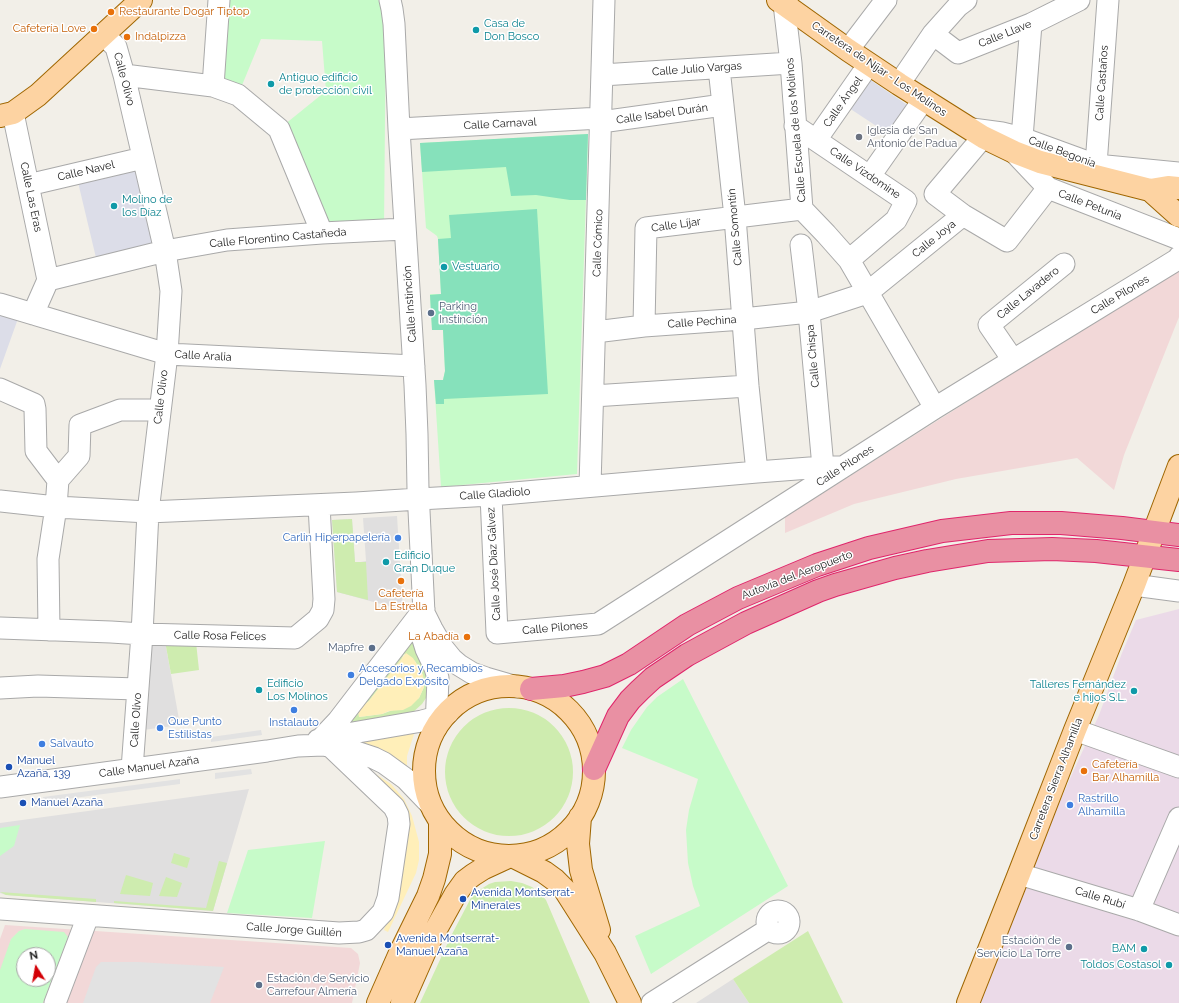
<!DOCTYPE html>
<html>
<head>
<meta charset="utf-8">
<style>
	body { margin:0 }
	#map { position:relative; width:1179px; height:1003px; overflow:hidden; background:#f2efe8; font-family:Raleway,sans-serif }
	canvas { display:block }
	.north { position:absolute; left:16px; top:947px; width:40px; height:40px; box-sizing:border-box; background:#fff; border:1px solid #a7a7a7; border-radius:50%; rotate:349deg; font-size:11px; font-weight:700; line-height:16px; text-align:center; color:#222 }
	.north::after { content:''; display:block; margin:auto; width:14px; height:18px; background:#d30006; clip-path:polygon(50% 0,100% 100%,50% 72%,0 100%) }
</style>
</head>
<body>
<div id="map">
<canvas width="1179" height="1003"></canvas>
<div class="north">N</div>
</div>
<script>
const g = document.querySelector('canvas').getContext('2d');
g.lineJoin = 'round';
function fillPath(path, color) {
  g.fillStyle = color;
  g.fill(path, 'evenodd');
}
function poly(rows) {
  const path = new Path2D();
  for (const r of rows) {
    if (r.length === 3) {
      path.moveTo(r[0] + r[2], r[1]);
      path.arc(r[0], r[1], r[2], 0, 2 * Math.PI);
      continue;
    }
    path.moveTo(r[0], r[1]);
    for (let i = 2; i < r.length; i += 2) path.lineTo(r[i], r[i + 1]);
  }
  return path;
}
function trace(path, color, width, dash) {
  g.strokeStyle = color;
  g.lineWidth = width;
  g.lineCap = dash ? 'butt' : 'round';
  g.setLineDash(dash || []);
  g.stroke(path);
}
function write(font, color, halo, rows, align = 'center') {
  g.font = font + ' Raleway,sans-serif';
  g.lineWidth = 3;
  g.setLineDash([]);
  g.textBaseline = 'middle';
  g.strokeStyle = halo;
  g.fillStyle = color;
  for (const [text, x, y, turn = 0] of rows) {
    g.save();
    g.translate(x, y);
    g.rotate((+turn || 0) * Math.PI / 180);
    g.textAlign = isNaN(turn) ? turn : align;
    if (halo) g.strokeText(text, 0, 0);
    g.fillText(text, 0, 0);
    g.restore();
  }
}
const residential = poly([
	[397,516,403,610,337,592,332,520,352,519,355,563,366,561,363,518],
	[149,641,165,641,180,725,143,730],
	[249,789,213,911,6,895,0,893,0,823],
	[733,979,749,1003,696,1003]
]);
const commercial = poly([
	[1179,268,1179,317,1124,455,1114,490,1077,458,956,479,854,504,785,533,785,517],
	[5,925,351,948,358,954,360,963,352,1003,0,1003,0,939],
	[24,955,48,955,48,979,24,979]
]);
const industrial = poly([
	[1179,609,1179,1003,968,1003,1099,715,1122,653,1136,620]
]);
const grass = poly([
	[352,519,355,562,366,562,368,600,337,592,332,520],
	[411,636,427,672,428,695,422,704,412,713,341,725],
	[404,654,415,661,423,675,424,687,419,698,393,710,382,714,359,717,358,709,369,701,401,660],
	[165,641,196,642,199,670,171,674],
	[509,772,64],
	[174,853,190,858,187,868,171,863],
	[219,861,227,863,213,911,114,903,114,901,206,908],
	[126,875,153,883,150,896,120,894],
	[166,877,182,883,177,897,159,896],
	[511,881,522,883,532,887,540,893,546,900,590,1003,420,1003,451,936,473,894,489,884,495,882],
	[0,892,96,899,96,902,6,895],
	[808,931,843,1003,749,1003,733,979]
]);
const sand = poly([
	[406,653,413,658,423,675,424,687,419,698,411,706,403,710,389,711,382,714,359,717,358,709,369,701],
	[415,731,407,756,407,767,343,742],
	[374,773,391,784,404,799,412,816,419,842,419,860,416,873,388,932,384,930,393,899,405,824]
]);
const park = poly([
	[219,0,378,0,386,9,384,230,322,233,279,129,326,91,322,41,261,39,238,95,213,86],
	[588,134,577,474,441,487,434,380,443,380,445,371,443,330,432,330,430,294,441,294,438,239,437,236,433,233,426,228,420,143],
	[683,679,788,886,651,974,635,936,700,906,693,886,688,863,686,830,689,810,698,779,622,748,631,730,647,707,657,697],
	[20,825,14,846,0,856,0,828],
	[325,841,312,918,227,913,248,850],
	[25,929,64,932,68,937,43,1003,0,1003,0,970,11,939,19,931],
	[24,955,48,955,48,979,24,979]
]);
const pitch = poly([
	[588,134,586,200,570,200,536,195,511,196,506,167,422,172,420,143],
	[537,209,548,394,444,399,444,404,436,404,434,380,443,380,445,371,443,330,432,330,430,295,441,294,438,239,451,238,449,215]
]);
const parking = poly([
	[261,730,262,735,211,742,211,737],
	[251,769,252,774,215,779,215,773],
	[180,779,180,784,141,789,44,802,43,797],
	[101,962,138,962,224,967,210,1003,83,1003,96,967]
]);
const plaza = poly([
	[869,79,913,109,893,137,849,108],
	[140,164,160,248,97,262,77,178],
	[0,305,20,313,0,369]
]);
const minor = poly([
	[390,0,392,9,394,24,399,129,415,385,417,434,418,490,424,613,422,636,426,649,435,668,438,678,436,728],
	[787,0,784,4,791,63,802,209,826,234,849,260,935,408],
	[933,34,958,53,1031,24,1079,0],
	[104,35,116,47,124,75,165,251,171,291,167,354,148,512,142,634,132,769],
	[848,50,886,0],
	[719,68,735,217,748,386,757,472],
	[124,75,213,86,238,95,279,129,322,233],
	[602,75,791,63],
	[899,84,933,34,958,6,966,0],
	[213,86,219,0],
	[13,113,48,280],
	[601,122,723,105],
	[795,126,906,201,896,220,849,260],
	[399,129,601,118],
	[972,129,1002,133,1022,138,1096,165,1179,173],
	[983,137,935,194,963,215,1007,241,1048,188],
	[1022,138,1031,24],
	[816,140,869,64],
	[1014,152,1048,188,1179,239],
	[1096,165,1108,0],
	[870,176,924,99],
	[28,185,143,158],
	[801,245,809,312,823,467],
	[0,304,167,354,414,366],
	[33,314,48,280,165,251,227,240,322,233,405,229],
	[644,326,646,228,802,209],
	[595,332,644,326,743,319,809,312,867,293,963,215],
	[1013,360,989,325,1064,264],
	[0,389,34,404,35,409,36,451,58,480,56,507,48,559,49,630],
	[593,396,748,386],
	[58,480,79,456,80,425,120,410,160,410],
	[590,486,604,0],
	[491,495,497,633,598,624,935,408,1178,259,1179,257],
	[0,501,56,507,148,512,356,503,419,499,491,495,757,472,823,467,841,467],
	[1134,585,1179,591],
	[425,615,432,629,443,648,452,659,459,665,472,673,486,678,517,687],
	[0,628,111,632,142,634,295,638,318,619,323,610,324,599,319,505],
	[0,688,38,686,138,689],
	[1075,730,1179,767],
	[321,739,338,721,424,609],
	[318,740,335,736,422,721,441,716,448,713],
	[0,787,267,751,298,746,323,745,353,751,374,758,384,763,406,779,430,804],
	[1019,874,1139,910,1179,925],
	[0,909,339,933,359,932,366,930,383,912,388,898,399,824,398,815,394,807,329,745],
	[1139,910,1179,818],
	[778,922,11],
	[55,1003,88,916],
	[652,1003,769,929]
]);
const major = poly([
	[778,0,848,50,899,84,983,137,1014,152,1040,162,1150,190,1168,187,1179,188],
	[0,116,13,113,38,95,141,0],
	[1150,190,1179,216],
	[509,771,85],
	[580,817,578,844,581,870,599,930],
	[512,856,544,872,555,880,565,890,605,953,630,1003],
	[378,1003,400,953,428,896,434,879,440,854,440,821],
	[402,1003,429,942,455,895,465,881,473,875,484,868,510,856],
	[968,1003,1019,874,1075,730,1134,585,1179,466]
]);
const highway = poly([
	[531,689,564,686,583,682,605,676,629,664,687,625,738,598,817,565,869,548,942,531,1011,523,1061,523,1122,528,1179,535],
	[594,769,618,716,630,700,640,690,653,678,687,655,746,623,818,591,835,585,895,568,927,561,988,551,1052,549,1096,551,1179,560]
]);
const markers = [
	[111,12,4,"#e8710a"],
	[94,29,4,"#e8710a"],
	[476,30,4,"#0f9aa8"],
	[127,37,4,"#e8710a"],
	[271,84,4,"#0f9aa8"],
	[859,137,4,"#6b7280"],
	[114,206,4,"#0f9aa8"],
	[444,267,4,"#0f9aa8"],
	[431,313,4,"#5c6f8a"],
	[398,538,4,"#3f7fe0"],
	[386,562,4,"#0f9aa8"],
	[401,581,4,"#e8710a"],
	[467,637,4,"#e8710a"],
	[372,648,4,"#5c6f8a"],
	[351,675,4,"#3f7fe0"],
	[259,690,4,"#0f9aa8"],
	[1134,691,4,"#0f9aa8"],
	[294,710,4,"#3f7fe0"],
	[160,728,4,"#3f7fe0"],
	[42,744,4,"#3f7fe0"],
	[9,767,4,"#1a4fb4"],
	[1084,771,4,"#e8710a"],
	[23,803,4,"#1a4fb4"],
	[1070,805,4,"#3f7fe0"],
	[463,899,4,"#1a4fb4"],
	[388,945,4,"#1a4fb4"],
	[1069,947,4,"#5c6f8a"],
	[1144,949,4,"#0f9aa8"],
	[1169,965,4,"#0f9aa8"],
	[259,985,4,"#5c6f8a"]
];
const foodNames = [
	["Restaurante Dogar Tiptop",119,12],
	["Cafetería Love",86,29,"right"],
	["Indalpizza",135,37],
	["Cafetería",401,594,"center"],
	["La Estrella",401,607,"center"],
	["La Abadía",459,637,"right"],
	["Cafetería",1092,765],
	["Bar Alhamilla",1092,778]
];
const cultureNames = [
	["Casa de",484,24],
	["Don Bosco",484,37],
	["Antiguo edificio",279,78],
	["de protección civil",279,91],
	["Molino de",122,200],
	["los Díaz",122,213],
	["Vestuario",452,267],
	["Edificio",394,556],
	["Gran Duque",394,569],
	["Edificio",267,684],
	["Los Molinos",267,697],
	["Talleres Fernández",1126,685,"right"],
	["e hijos S.L.",1126,698,"right"],
	["BAM",1136,949,"right"],
	["Toldos Costasol",1161,965,"right"]
];
const streetNames = [
	["Calle Llave",1005,34,-22],
	["Calle Julio Vargas",697,69,-4],
	["Carretera de Níjar - Los Molinos",879,69,34],
	["Calle Olivo",124,79,75],
	["Calle Castaños",1102,83,-86],
	["Calle Ángel",843,102,-55],
	["Calle Isabel Durán",662,114,-8],
	["Calle Carnaval",500,124,-3],
	["Calle Escuela de los Molinos",796,130,-95],
	["Calle Begonia",1062,152,20],
	["Calle Navel",86,171,-13],
	["Calle Vizdomine",865,173,34],
	["Calle Las Eras",31,197,78],
	["Calle Petunia",1090,205,21],
	["Calle Líjar",676,225,-8],
	["Calle Somontín",735,227,-95],
	["Calle Florentino Castañeda",278,238,-5],
	["Calle Joya",934,239,-39],
	["Calle Cómico",598,243,-88],
	["Calle Lavadero",1028,293,-39],
	["Calle Pilones",1120,295,-31],
	["Calle Instinción",410,304,-94],
	["Calle Pechina",702,322,-4],
	["Calle Aralia",203,356,3],
	["Calle Chispa",813,356,-95],
	["Calle Olivo",161,397,-83],
	["Calle Pilones",845,466,-33],
	["Calle Gladiolo",495,494,-4],
	["Calle José Díaz Gálvez",494,564,-93],
	["Autovía del Aeropuerto",797,575,-21],
	["Calle Pilones",555,628,-5],
	["Calle Rosa Felices",220,636,1],
	["Calle Olivo",136,720,-86],
	["Calle Manuel Azaña",149,767,-8],
	["Carretera Sierra Alhamilla",1056,779,-69],
	["Calle Rubí",1100,898,17],
	["Calle Jorge Guillén",294,930,4]
];
const worshipNames = [
	["Iglesia de San",867,131],
	["Antonio de Padua",867,144]
];
const serviceNames = [
	["Parking",439,307],
	["Instinción",439,320],
	["Mapfre",364,648,"right"],
	["Estación de",1061,941,"right"],
	["Servicio La Torre",1061,954,"right"],
	["Estación de Servicio",267,979],
	["Carrefour Almería",267,992]
];
const shopNames = [
	["Carlin Hiperpapelería",390,538,"right"],
	["Accesorios y Recambios",359,669],
	["Delgado Expósito",359,682],
	["Que Punto",168,722],
	["Estilistas",168,735],
	["Instalauto",294,723,"center"],
	["Salvauto",50,744],
	["Rastrillo",1078,799],
	["Alhamilla",1078,812]
];
const transitNames = [
	["Manuel",17,761],
	["Azaña, 139",17,774],
	["Manuel Azaña",31,803],
	["Avenida Montserrat-",471,893],
	["Minerales",471,906],
	["Avenida Montserrat-",396,939],
	["Manuel Azaña",396,952]
];
fillPath(residential, '#e0dfdf');
fillPath(commercial, '#f2d8d8');
fillPath(industrial, '#ebdae8');
fillPath(grass, '#ceecaf');
fillPath(sand, '#ffefb9');
fillPath(park, '#c7fbc9');
fillPath(pitch, '#86e1bb');
fillPath(parking, '#e2e2e2');
fillPath(plaza, '#dcdde8');
trace(minor, '#a9a9a9', 23);
trace(major, '#9f6600', 24);
trace(highway, '#df266b', 24);
trace(minor, '#fff', 21);
trace(major, '#fdd3a2', 22);
trace(highway, '#e990a3', 22);
for (const [x, y, r, color] of markers) {
  const dot = new Path2D();
  dot.arc(x, y, r, 0, 2 * Math.PI);
  g.fillStyle = color;
  g.fill(dot);
  trace(dot, '#fff', 1.5);
}
write('11px', '#c56008', '#fff', foodNames, 'left');
write('11px', '#0d838f', '#fff', cultureNames, 'left');
write('11px', '#222', '#fff', streetNames);
write('11px', '#5b616d', '#fff', worshipNames, 'left');
write('11px', '#4e5e75', '#fff', serviceNames, 'left');
write('11px', '#366cbe', '#fff', shopNames, 'left');
write('11px', '#164399', '#fff', transitNames, 'left');
</script>
</body>
</html>
